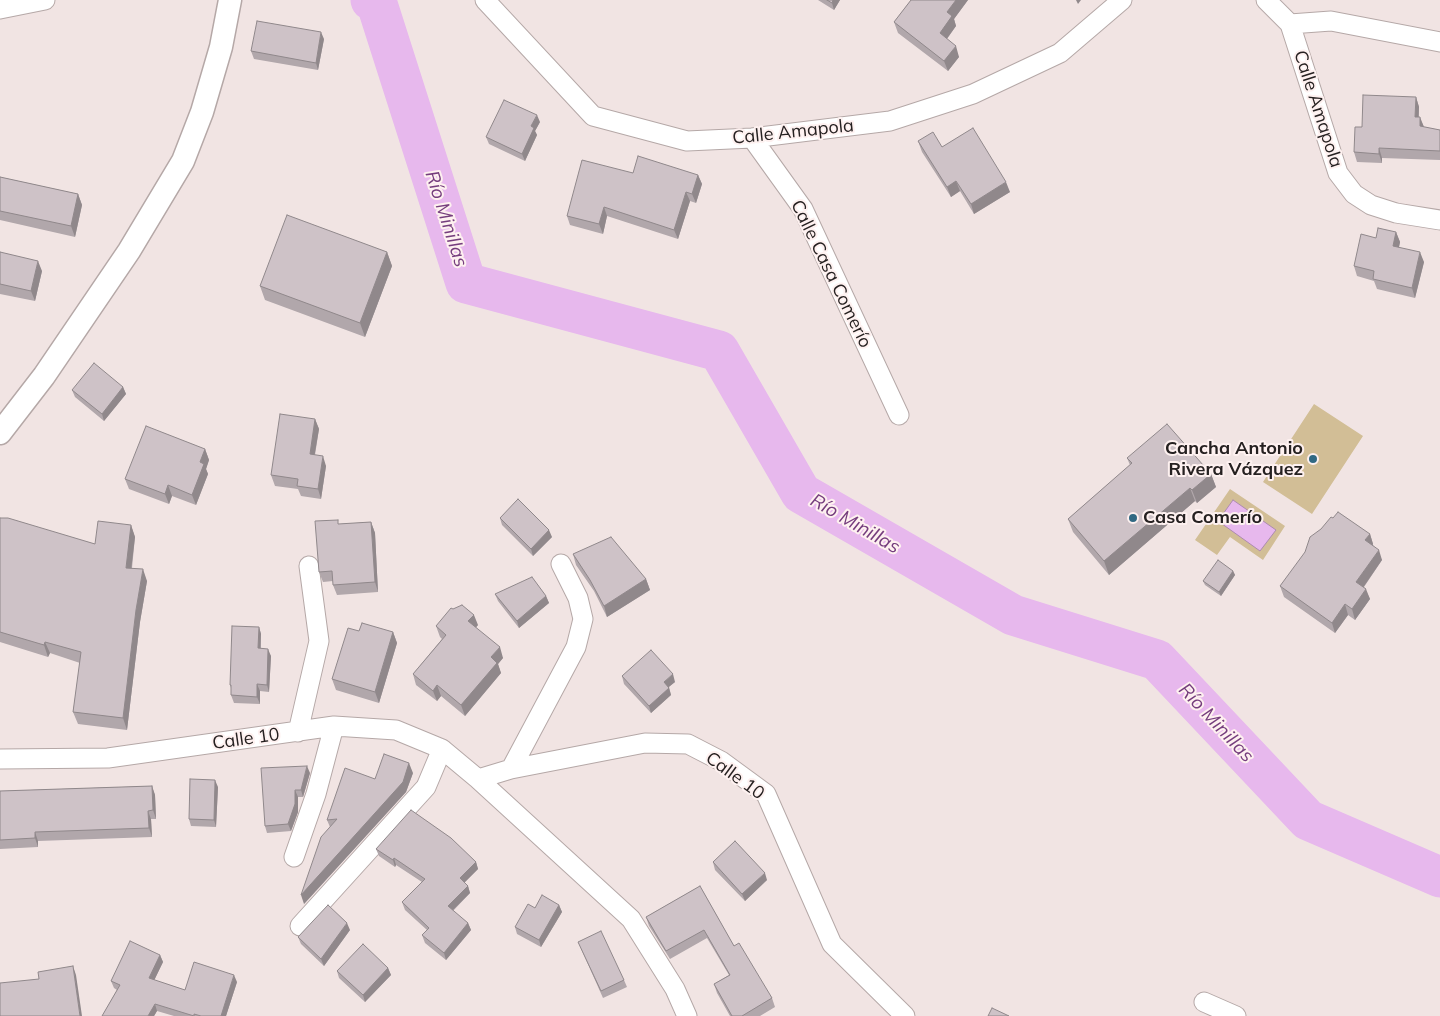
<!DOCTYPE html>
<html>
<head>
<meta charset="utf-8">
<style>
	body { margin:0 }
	canvas { display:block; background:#f1e4e3 }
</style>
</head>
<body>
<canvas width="1440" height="1016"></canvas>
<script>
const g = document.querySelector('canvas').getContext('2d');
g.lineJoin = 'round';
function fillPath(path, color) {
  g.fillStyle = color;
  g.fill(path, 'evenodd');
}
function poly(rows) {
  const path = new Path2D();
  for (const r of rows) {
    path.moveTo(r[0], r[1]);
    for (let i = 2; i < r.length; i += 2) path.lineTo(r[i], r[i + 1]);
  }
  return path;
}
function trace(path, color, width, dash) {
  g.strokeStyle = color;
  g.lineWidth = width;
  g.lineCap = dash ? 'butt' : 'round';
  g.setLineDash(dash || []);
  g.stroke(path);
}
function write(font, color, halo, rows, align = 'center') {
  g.font = font + ' Mulish,sans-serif';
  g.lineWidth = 4;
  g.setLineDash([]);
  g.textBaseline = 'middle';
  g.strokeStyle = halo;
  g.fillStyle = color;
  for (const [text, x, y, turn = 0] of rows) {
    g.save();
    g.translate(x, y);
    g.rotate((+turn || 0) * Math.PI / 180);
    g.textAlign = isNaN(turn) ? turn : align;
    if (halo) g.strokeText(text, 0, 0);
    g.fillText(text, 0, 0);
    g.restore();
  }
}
const green = poly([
	[1314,404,1363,436,1312,514,1263,482],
	[1230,489,1285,526,1263,560,1230,537,1217,555,1195,540]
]);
const water = poly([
	[1233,500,1276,530,1260,551,1218,521,1233,500]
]);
const river = poly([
	[371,0,377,4,466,283,719,351,801,493,1013,615,1157,660,1308,820,1440,877]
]);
const minor = poly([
	[485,0,593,116,687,141,752,138,890,121,973,94,1060,53,1122,0],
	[1266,0,1290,24,1338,173,1354,194,1371,205,1396,213,1440,220],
	[0,9,45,0],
	[1290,24,1331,21,1440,42],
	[752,138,803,209,899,415],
	[298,732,319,641,309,566],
	[0,759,108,758,334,726,396,730,442,749,478,779,511,769,645,743,688,744,721,761,766,794,832,944,905,1016],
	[511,769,576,647,583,619,578,598,561,564],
	[478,779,631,919,675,989,687,1016],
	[294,857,316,794,334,726],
	[300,926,426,787,442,749],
	[1204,1002,1236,1016]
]);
const tertiary = poly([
	[0,433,44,376,129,251,183,161,202,112,221,47,230,0]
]);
const wall = poly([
	[818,0,840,0,834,10],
	[911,0,968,0,954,19,956,26,947,39,959,57,948,71,898,33,894,22],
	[324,39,318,70,254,59,251,51],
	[1416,97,1419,107,1419,117,1424,127,1440,130,1440,160,1382,158,1382,163,1357,162,1354,152,1362,127],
	[540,122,535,131,537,135,525,161,489,144,486,137],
	[918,141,942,147,1010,192,974,214,960,191,951,197,922,152],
	[633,173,698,175,702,184,696,203,690,201,678,239,607,216,603,234,570,225,567,216],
	[0,177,78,194,82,205,75,237,0,220],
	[1396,232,1400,242,1399,247,1424,262,1415,298,1377,289,1374,281,1357,276,1354,266,1376,238],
	[0,252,42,271,35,301,0,294],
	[387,252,392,266,365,337,265,300,260,286],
	[123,387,126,394,104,421,75,397,72,390],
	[315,419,319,429,315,455,326,466,321,499,301,496,298,489,275,486,271,475],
	[205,449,209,460,206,469,208,474,196,505,172,496,169,504,129,489,125,479],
	[1127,458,1211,474,1216,487,1197,503,1195,501,1109,575,1073,532,1068,519,1130,465],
	[0,518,95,544,131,525,135,537,132,568,147,581,140,622,127,730,78,724,73,712,80,663,50,653,48,657,0,642],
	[500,518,552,537,533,556,502,525],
	[1333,518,1370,534,1373,544,1373,545,1382,560,1364,587,1370,599,1355,620,1348,615,1335,633,1284,597,1280,586],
	[371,522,375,533,378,592,337,595,333,585,333,581,323,582,319,572,340,524],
	[573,554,646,579,650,590,607,617,594,591,576,565],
	[1233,571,1235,575,1221,596,1205,585,1203,581],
	[495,594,546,596,549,603,519,628,498,601],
	[478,625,476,627,503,658,498,664,501,673,465,716,441,696,437,701,416,685,413,674,442,639,440,637,436,626],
	[259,627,261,634,261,648,271,656,269,692,260,691,260,704,234,703,231,695,231,688,230,685],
	[359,631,393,632,397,643,379,703,336,690,332,679],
	[622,676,675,682,669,687,671,695,651,713,624,684],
	[310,773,303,797,298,797,298,812,291,831,267,833,265,826],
	[413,773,406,792,304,904,330,827,327,820,375,779],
	[152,786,155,795,156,819,151,819,152,837,38,841,38,847,0,849,0,791],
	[218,787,216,827,191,826,189,819],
	[376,849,476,862,478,869,464,883,468,886,470,893,453,911,468,923,471,930,446,960,425,943,422,935,427,930,405,910,402,902,422,882,396,865,395,867,379,856],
	[713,862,767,880,745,901,715,870],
	[700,886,734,946,772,998,775,1007,760,1016,730,1016,717,993,714,984,729,975,707,938,670,959,649,926,646,917],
	[559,905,562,912,541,947,517,934,515,927,535,908],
	[350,930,324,966,301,944,298,937],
	[578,942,624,980,627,987,603,998],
	[160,955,163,962,154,980,185,990,237,982,226,1016,174,1016,157,1011,154,1016,102,1016,117,990,114,988,111,981],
	[388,968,391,975,365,1002,339,978,337,971]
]);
const shadedWall = poly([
	[833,0,840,0,834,10,832,3],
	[956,0,968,0,954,19,956,26,943,44,940,33,947,12],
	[1076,0,1081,0,1078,4],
	[321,32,324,39,318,70,316,63],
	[956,46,959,57,948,71,944,61],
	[1416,97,1419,107,1418,126,1415,117],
	[537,115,540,122,535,131,537,135,525,161,522,154,531,126],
	[1420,117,1424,127,1423,136,1420,126],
	[1379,148,1382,158,1382,163,1379,154],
	[698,175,702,184,696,203,692,194],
	[956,181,960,191,951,197,947,187],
	[1006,182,1010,192,974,214,971,204],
	[686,192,690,201,678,239,674,230],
	[78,194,82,205,75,237,71,226],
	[604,207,607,216,603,234,599,224],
	[1396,232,1400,242,1397,256,1393,246],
	[387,252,392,266,365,337,360,323],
	[1420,252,1424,262,1415,298,1412,288],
	[38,261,42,271,35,301,31,291],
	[123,387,126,394,104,421,102,414],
	[315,419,319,429,313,464,310,454],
	[205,449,209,460,206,469,208,474,196,505,192,495,200,462],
	[323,456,326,466,321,499,318,489],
	[1211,474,1216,487,1197,503,1192,490],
	[168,485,172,496,169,504,165,494],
	[1190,488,1195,501,1109,575,1104,561],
	[371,522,375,533,378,592,375,582],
	[131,525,135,537,130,579,126,568],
	[549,530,552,537,533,556,531,549],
	[1370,534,1373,544,1369,551,1365,540],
	[1379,550,1382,560,1360,592,1356,582],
	[143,569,147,581,140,622,127,730,123,718,136,610],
	[1233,571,1235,575,1221,596,1219,592],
	[646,579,650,590,607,617,604,606],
	[1366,589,1370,599,1355,620,1352,609],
	[546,596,549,603,519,628,517,621],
	[1345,604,1348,615,1335,633,1332,623],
	[474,615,478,625,472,632,468,621],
	[259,627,261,634,260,655,258,648],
	[393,632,397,643,379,703,375,692],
	[45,642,50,653,48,657,44,645],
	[500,647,503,658,498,664,501,673,465,716,461,705,491,657],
	[268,649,271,656,269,692,267,685],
	[673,674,675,682,666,689,664,682],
	[257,684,260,691,260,704,257,697],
	[437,685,441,696,437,701,433,691],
	[669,688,671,695,651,713,649,706],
	[409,763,413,773,406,792,304,904,301,895],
	[307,766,310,773,303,797,301,790],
	[215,780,218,787,216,827,214,820],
	[152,786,155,795,156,819,153,810],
	[295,790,298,797,298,812,291,831,288,824],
	[148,811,151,819,152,837,149,828],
	[35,832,38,841,38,847,35,838],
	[394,858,396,865,395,867,393,860],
	[476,862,478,869,462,885,460,878],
	[765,873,767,880,745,901,742,894],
	[468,886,470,893,450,913,448,906],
	[559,905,562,912,541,947,539,940],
	[347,923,350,930,324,966,321,959],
	[468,923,471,930,446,960,444,953],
	[160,955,163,962,152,985,149,978],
	[73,966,76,975,82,1016,80,1016],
	[388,968,391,975,365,1002,363,995],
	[234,975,237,982,226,1016,221,1016],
	[155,1004,157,1011,154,1016,148,1016]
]);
const building = poly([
	[827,0,833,0,832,3,827,0],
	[911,0,956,0,947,12,952,16,940,33,956,46,944,61,894,22,911,0],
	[257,21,321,32,316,63,251,51,257,21],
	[1363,95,1416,97,1415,117,1420,117,1420,126,1440,130,1440,151,1379,148,1379,154,1354,152,1355,127,1362,127,1363,95],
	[504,100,537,115,531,126,534,128,522,154,486,137,504,100],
	[973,128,1006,182,971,204,956,181,947,187,918,141,933,132,942,147,973,128],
	[638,156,698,175,692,194,686,192,674,230,604,207,599,224,567,216,582,160,633,173,638,156],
	[0,177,78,194,71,226,0,211,0,177],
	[287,215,387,252,360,323,260,286,287,215],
	[1378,228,1396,232,1393,246,1420,252,1412,288,1373,279,1374,271,1354,266,1361,234,1376,238,1378,228],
	[0,252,38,261,31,291,0,284,0,252],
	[94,363,123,387,102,414,72,390,94,363],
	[280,414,315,419,310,454,323,456,318,489,297,486,298,479,271,475,280,414],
	[1167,424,1211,474,1192,490,1190,488,1104,561,1068,519,1132,463,1127,458,1167,424],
	[146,426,205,449,200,462,204,464,192,495,168,485,165,494,125,479,146,426],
	[518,499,549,530,531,549,500,518,518,499],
	[1338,512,1370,534,1365,540,1379,550,1356,582,1366,589,1352,609,1345,604,1332,623,1280,586,1305,552,1310,537,1321,529,1331,517,1333,518,1338,512],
	[0,518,8,518,95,544,98,521,131,525,126,568,143,569,136,610,123,718,73,712,81,652,45,642,44,645,0,632,0,518],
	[338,520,338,524,371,522,375,582,333,585,332,571,319,572,315,521,338,520],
	[611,537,646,579,604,606,590,580,573,554,611,537],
	[1218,560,1233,571,1219,592,1203,581,1218,560],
	[532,577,546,596,517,621,495,594,532,577],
	[462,605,474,615,468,621,500,647,491,657,497,663,461,705,437,685,433,691,413,674,446,635,436,626,451,608,453,609,462,605],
	[362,623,393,632,375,692,332,679,348,628,359,631,362,623],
	[232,626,259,627,258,648,268,649,267,685,257,684,257,697,231,695,231,685,230,685,232,626],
	[651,650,673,674,664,682,669,688,649,706,622,676,651,650],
	[384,754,409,763,403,782,301,895,321,837,337,819,327,820,345,768,375,779,384,754],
	[307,766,301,790,295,790,295,804,288,824,265,826,261,768,307,766],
	[190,779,215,780,214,820,189,819,190,779],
	[152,786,153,810,148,811,149,828,35,832,35,838,0,840,0,791,152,786],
	[411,810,451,838,476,862,460,878,468,886,448,906,468,923,444,953,422,935,429,928,402,902,425,879,394,858,393,860,376,849,411,810],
	[735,841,765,873,742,894,713,862,735,841],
	[700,886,734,946,739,943,772,998,742,1016,732,1016,714,984,730,975,704,930,666,951,646,917,700,886],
	[542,895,559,905,539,940,515,927,528,904,535,908,542,895],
	[328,905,347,923,321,959,298,937,328,905],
	[601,931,624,980,601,991,578,942,601,931],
	[130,941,160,955,149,978,185,990,194,962,234,975,221,1016,201,1016,194,1014,194,1016,155,1004,148,1016,102,1016,120,985,111,981,130,941],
	[363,944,388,968,363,995,337,971,363,944],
	[73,966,80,1016,0,1016,0,983,39,979,38,972,73,966],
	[992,1008,1009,1016,988,1016,992,1008]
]);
const markers = [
	[1313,459,5,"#316983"],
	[1133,518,5,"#316983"]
];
const streetNames = [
	["Calle Amapola",1318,109,72],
	["Calle Amapola",793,132,-6],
	["Calle Casa Comerío",831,274,64],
	["Calle 10",246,739,-8],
	["Calle 10",735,776,36]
];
const poiNames = [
	["Cancha Antonio",1303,449],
	["Rivera Vázquez",1303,470],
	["Casa Comerío",1143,518,"left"]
];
const waterNames = [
	["Río Minillas",446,219,72],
	["Río Minillas",855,524,30],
	["Río Minillas",1216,723,47]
];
fillPath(green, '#d2be96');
fillPath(water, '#e7b8ed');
trace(water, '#ad8bb0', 1);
trace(river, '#e7b8ed', 41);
trace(minor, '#b5a8a7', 21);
trace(tertiary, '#b5a8a7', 25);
trace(minor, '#fff', 19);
trace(tertiary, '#fff', 22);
fillPath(wall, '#b1a7ab');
fillPath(shadedWall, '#90888b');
fillPath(building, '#cec2c7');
trace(building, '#90888b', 1);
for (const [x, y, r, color] of markers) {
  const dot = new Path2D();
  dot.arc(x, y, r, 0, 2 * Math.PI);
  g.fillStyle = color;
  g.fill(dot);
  trace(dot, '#fef1f0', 2);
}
write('18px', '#262121', '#fef1f0', streetNames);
write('bold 18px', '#262121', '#fef1f0', poiNames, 'right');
write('italic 19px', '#753d7d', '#fef1f0', waterNames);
</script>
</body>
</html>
